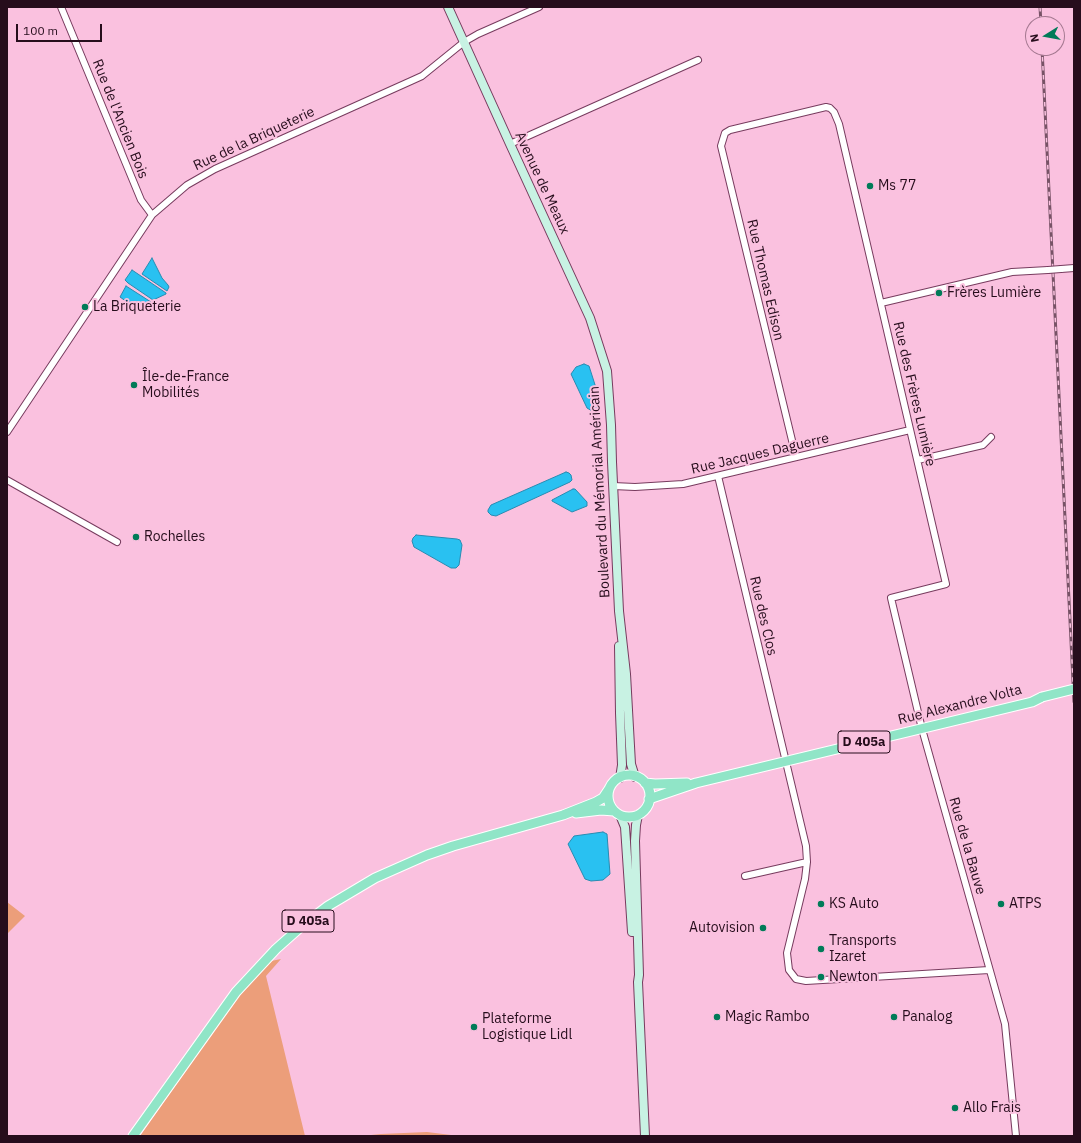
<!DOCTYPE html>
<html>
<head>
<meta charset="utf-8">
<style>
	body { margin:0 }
	#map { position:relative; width:1081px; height:1143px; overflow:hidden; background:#fac1df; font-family:"IBM Plex Sans",sans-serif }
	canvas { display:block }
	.frame { position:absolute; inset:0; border:8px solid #260d1c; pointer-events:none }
	.north { position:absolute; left:1025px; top:16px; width:40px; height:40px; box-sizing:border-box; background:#fac1df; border:1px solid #a57991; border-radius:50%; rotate:259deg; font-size:11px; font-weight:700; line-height:16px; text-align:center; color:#260d1c }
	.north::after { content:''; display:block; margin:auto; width:14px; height:18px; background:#007b58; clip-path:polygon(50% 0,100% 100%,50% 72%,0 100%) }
	.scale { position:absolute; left:16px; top:24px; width:86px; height:18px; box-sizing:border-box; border:2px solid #260d1c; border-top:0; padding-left:5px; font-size:12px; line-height:14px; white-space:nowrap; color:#260d1c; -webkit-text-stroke:3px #fac1df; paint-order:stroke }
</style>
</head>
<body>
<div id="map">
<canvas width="1081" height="1143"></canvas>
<div class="frame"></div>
<div class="north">N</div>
<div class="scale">100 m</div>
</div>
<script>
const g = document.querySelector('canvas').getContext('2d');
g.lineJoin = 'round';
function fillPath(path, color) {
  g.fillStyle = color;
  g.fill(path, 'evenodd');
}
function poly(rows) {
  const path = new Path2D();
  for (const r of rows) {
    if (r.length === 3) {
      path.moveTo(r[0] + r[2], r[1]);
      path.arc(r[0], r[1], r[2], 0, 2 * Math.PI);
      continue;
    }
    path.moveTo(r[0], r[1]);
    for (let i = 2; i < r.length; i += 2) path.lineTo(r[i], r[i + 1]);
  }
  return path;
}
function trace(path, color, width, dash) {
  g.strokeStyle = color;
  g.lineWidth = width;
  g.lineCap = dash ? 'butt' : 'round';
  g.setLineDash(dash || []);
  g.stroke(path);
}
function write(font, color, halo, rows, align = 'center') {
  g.font = font + ' "IBM Plex Sans",sans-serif';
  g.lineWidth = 4;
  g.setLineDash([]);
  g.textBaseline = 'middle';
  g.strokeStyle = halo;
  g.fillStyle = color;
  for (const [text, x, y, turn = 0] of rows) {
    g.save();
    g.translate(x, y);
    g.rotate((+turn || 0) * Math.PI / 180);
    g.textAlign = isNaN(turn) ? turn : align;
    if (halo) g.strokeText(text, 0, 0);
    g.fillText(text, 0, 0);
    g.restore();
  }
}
const green = poly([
	[7,902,25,916,7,934],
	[281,959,266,976,305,1136,140,1136,241,992,271,961],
	[427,1132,459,1136,361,1136,381,1134]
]);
const water = poly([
	[152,258,162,278,168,285,169,287,167,291,142,274,152,258],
	[132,270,166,293,166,294,153,300,128,283,125,280,132,270],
	[126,286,151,302,137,309,120,297,126,286],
	[584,364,589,366,597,391,599,406,596,410,592,411,587,408,571,374,576,367,584,364],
	[566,472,569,473,571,475,572,480,570,482,496,516,491,515,488,512,488,510,491,505,566,472],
	[573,489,575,489,587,502,587,506,572,512,552,501,552,500,573,489],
	[416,535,457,539,460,540,462,545,459,565,456,568,451,568,414,547,412,541,413,538,416,535],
	[603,832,607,834,610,874,603,880,591,881,585,879,568,844,574,836,603,832]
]);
const street = poly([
	[61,7,141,200,152,215],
	[510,144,698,60],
	[1061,269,1074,268],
	[881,303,1012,272,1048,270],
	[7,432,152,215,187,185,215,169,411,81,422,76,464,42,478,34,539,7],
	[796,457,721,146,725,133,730,130,826,107,830,108,834,112,839,124,946,584,891,598,922,729,1005,1024,1016,1136],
	[918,460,983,445,991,437],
	[718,476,806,846,807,862,805,879,787,953,789,970,796,979,806,981,989,970],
	[7,480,117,542],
	[613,486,635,487,683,484,910,430],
	[745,876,807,862]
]);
const secondary = poly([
	[448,7,510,144,590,318,607,371,611,425,612,462,619,611,626,674,631,764,635,777],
	[619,646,620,713,622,765,620,778],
	[620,815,625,827,632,932],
	[638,815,636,825,635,841,639,975,638,982,645,1136]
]);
const primary = poly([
	[629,796,21],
	[645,783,655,784,687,783],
	[649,799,696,783,1032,702,1042,697],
	[576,813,601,810,614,811],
	[133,1136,236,992,276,949,303,925,328,906,375,878,427,855,453,846,563,815,596,802,603,798,609,789]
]);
const rail = poly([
	[1040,7,1041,24],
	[1042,48,1074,702]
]);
const streetBridge = poly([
	[1048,270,1061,269]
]);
const primaryBridge = poly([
	[1042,697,1074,689]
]);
const markers = [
	[870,186,4,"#007b58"],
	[939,293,4,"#007b58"],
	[85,307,4,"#007b58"],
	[134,385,4,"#007b58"],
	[136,537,4,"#007b58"],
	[821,904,4,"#007b58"],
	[1001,904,4,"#007b58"],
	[763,928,4,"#007b58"],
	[821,949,4,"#007b58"],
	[821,977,4,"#007b58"],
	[717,1017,4,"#007b58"],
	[894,1017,4,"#007b58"],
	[474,1027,4,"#007b58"],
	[955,1108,4,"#007b58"]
];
const shields = [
	[864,742,52],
	[308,921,52]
];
const shieldNames = [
	["D 405a",864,742],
	["D 405a",308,921]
];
const streetNames = [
	["Rue de l'Ancien Bois",120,119,68],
	["Rue de la Briqueterie",254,139,-25],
	["Avenue de Meaux",542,183,65],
	["Rue Thomas Edison",765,280,77],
	["Rue des Frères Lumière",914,394,77],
	["Rue Jacques Daguerre",760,454,-13],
	["Boulevard du Mémorial Américain",600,492,-93],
	["Rue des Clos",763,616,77],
	["Rue Alexandre Volta",960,705,-14],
	["Rue de la Bauve",967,846,74]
];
const poiNames = [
	["Ms 77",878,186],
	["Frères Lumière",947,293],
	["La Briqueterie",93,307],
	["Île-de-France",142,377],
	["Mobilités",142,393],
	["Rochelles",144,537],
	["KS Auto",829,904],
	["ATPS",1009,904],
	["Autovision",755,928,"right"],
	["Transports",829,941],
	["Izaret",829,957],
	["Newton",829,977],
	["Magic Rambo",725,1017],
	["Panalog",902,1017],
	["Plateforme",482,1019],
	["Logistique Lidl",482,1035],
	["Allo Frais",963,1108]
];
fillPath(green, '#ec9e7a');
fillPath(water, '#29c1f1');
trace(water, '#288bb1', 1);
trace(street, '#773b5e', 8);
trace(secondary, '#773b5e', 10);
trace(primary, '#fff', 11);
trace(street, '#fff', 6);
trace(secondary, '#c8f2e3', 8);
trace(primary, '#90e5c7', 9);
trace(rail, '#775266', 3);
trace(rail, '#fac1df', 1.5, [4.5]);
trace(streetBridge, '#773b5e', 8, []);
trace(primaryBridge, '#fff', 11, []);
trace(streetBridge, '#fff', 6);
trace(primaryBridge, '#90e5c7', 9);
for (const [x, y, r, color] of markers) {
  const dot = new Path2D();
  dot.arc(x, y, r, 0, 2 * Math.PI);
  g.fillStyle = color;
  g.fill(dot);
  trace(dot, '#fac1df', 1.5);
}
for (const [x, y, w] of shields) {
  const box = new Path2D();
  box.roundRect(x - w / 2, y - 11, w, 22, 3);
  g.fillStyle = '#fac1df';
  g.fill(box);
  trace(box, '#260d1c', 1);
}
write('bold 13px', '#260d1c', null, shieldNames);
write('14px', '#260d1c', '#fac1df', streetNames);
write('14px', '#260d1c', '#fac1df', poiNames, 'left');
</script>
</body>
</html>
